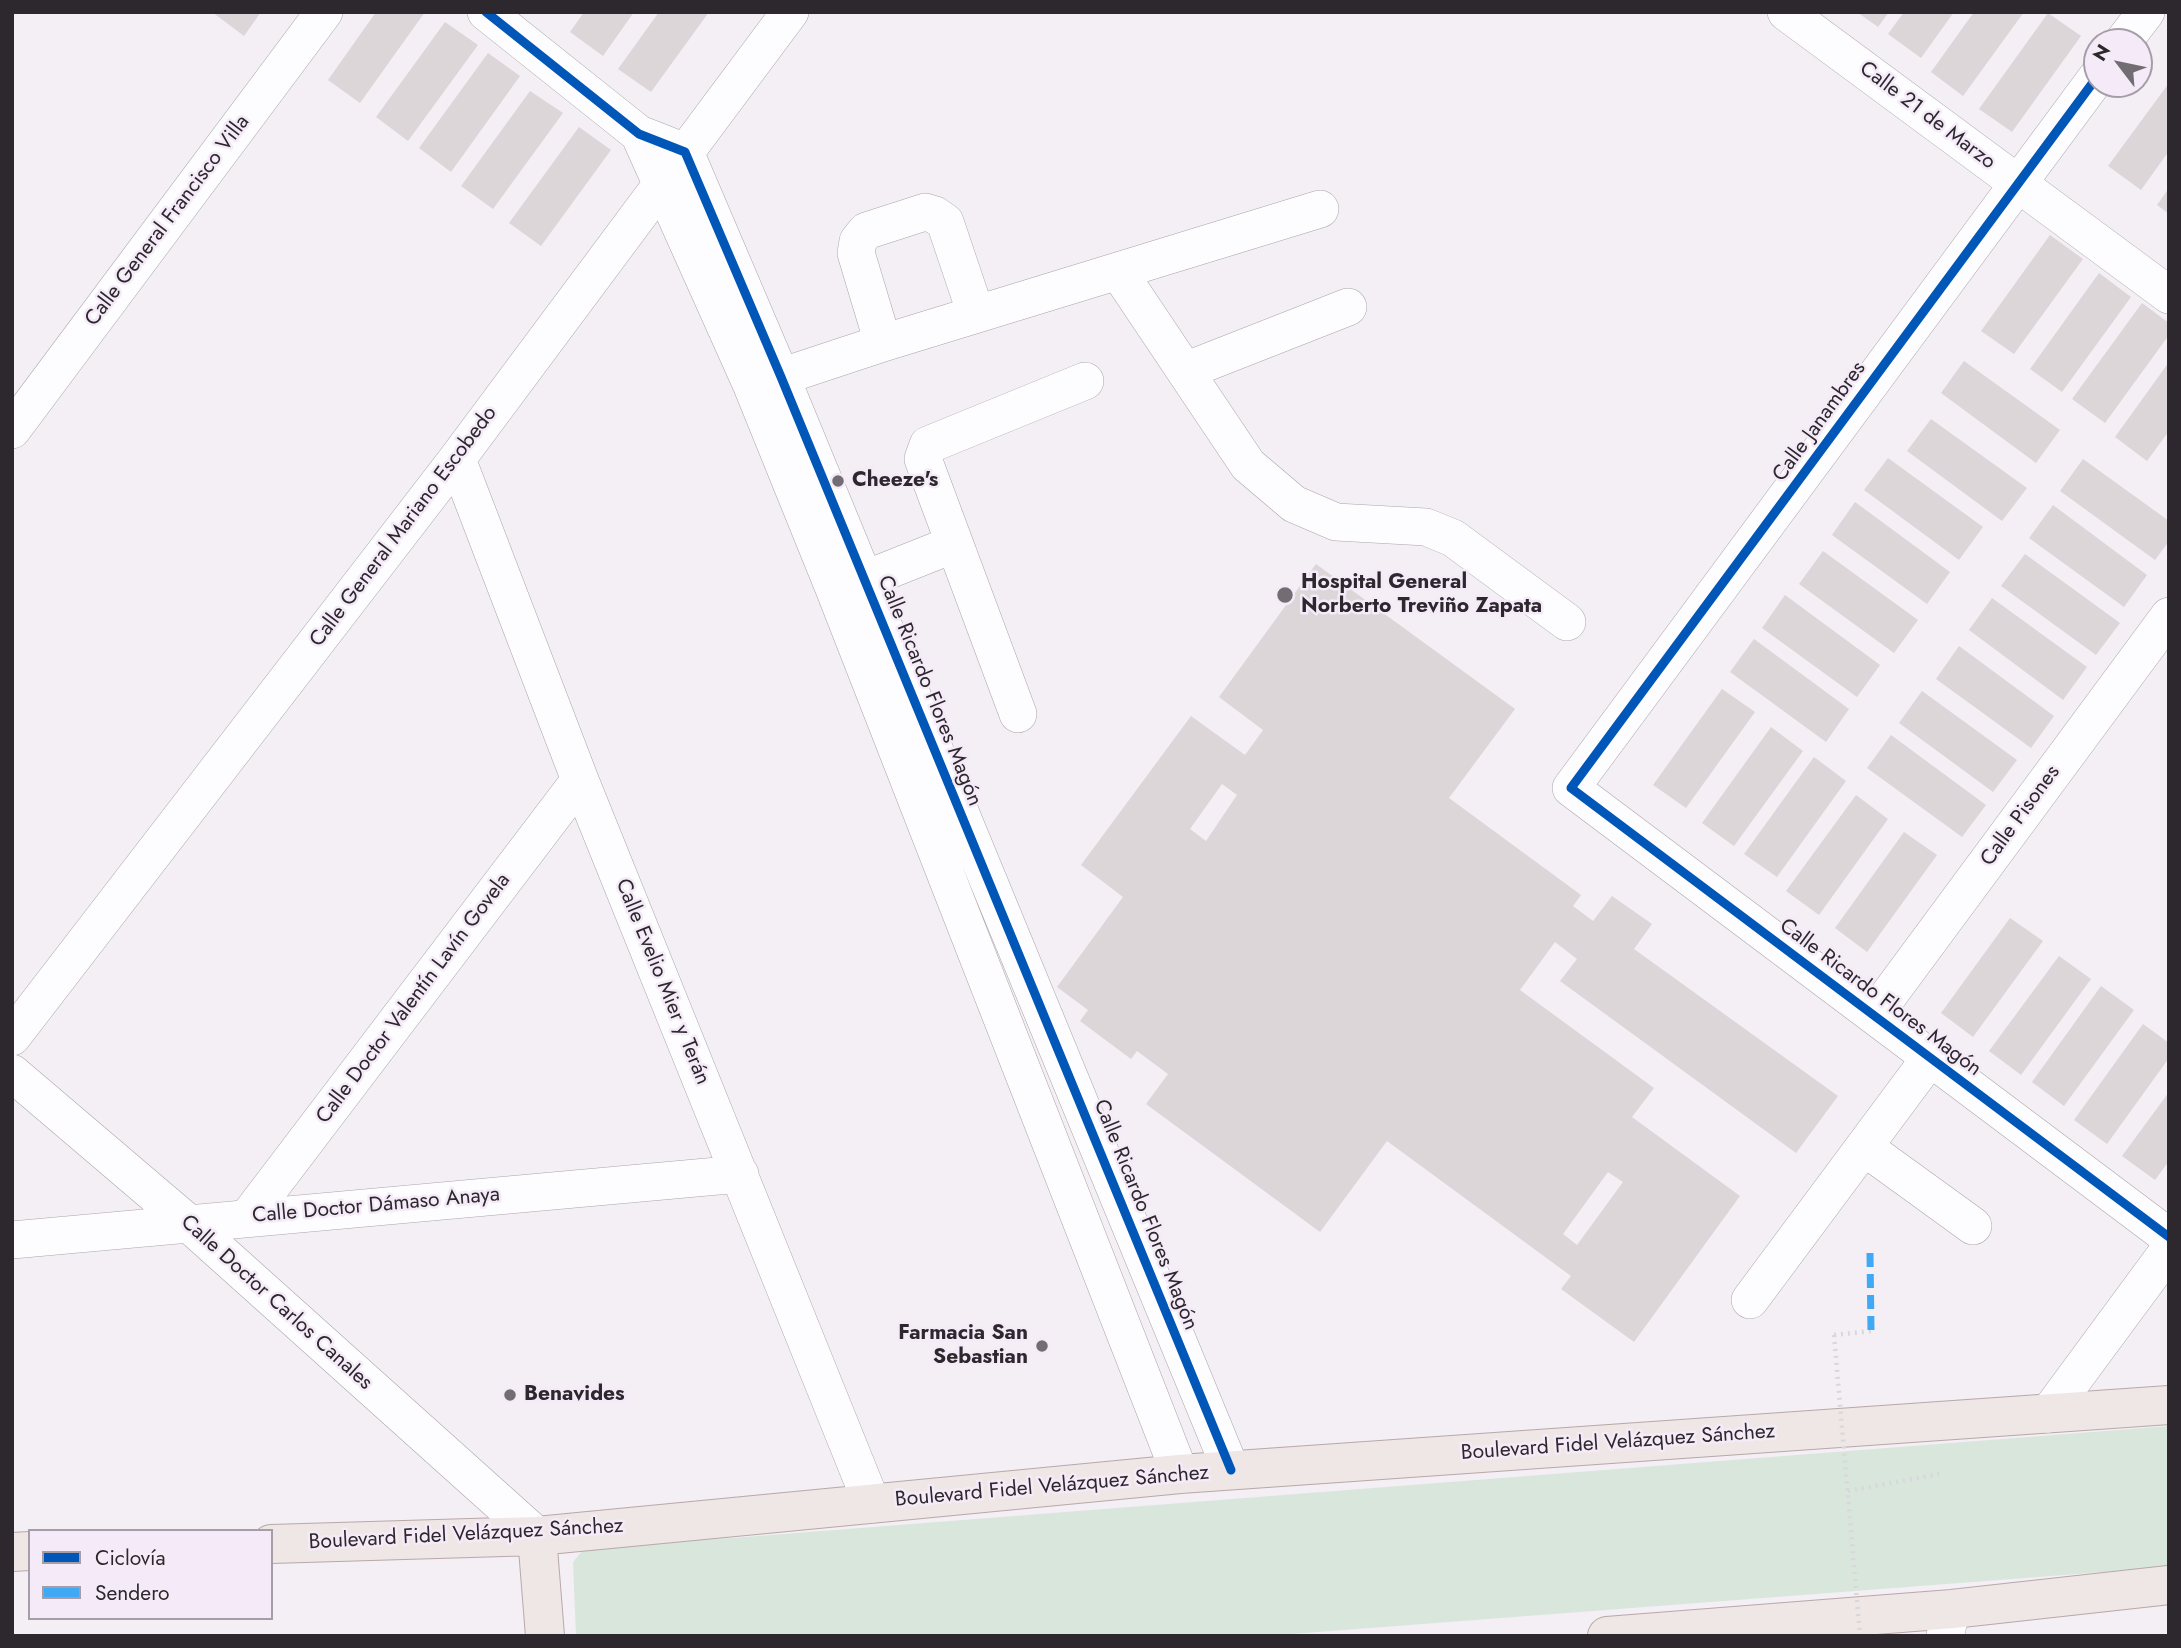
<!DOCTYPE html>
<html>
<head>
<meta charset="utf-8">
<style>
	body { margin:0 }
	#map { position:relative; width:2181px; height:1648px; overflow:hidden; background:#f4eef5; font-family:Jost,sans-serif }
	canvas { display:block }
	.frame { position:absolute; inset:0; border:14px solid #2c282d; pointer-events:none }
	.legend { position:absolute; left:28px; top:1529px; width:245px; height:91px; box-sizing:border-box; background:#f5ebf8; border:2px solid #a59da7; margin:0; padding:9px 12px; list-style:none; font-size:21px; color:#2c282d }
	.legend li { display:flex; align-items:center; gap:14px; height:35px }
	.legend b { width:35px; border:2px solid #a59da7 }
	.north { position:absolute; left:2083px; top:28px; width:70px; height:70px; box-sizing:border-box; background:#f5ebf8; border:2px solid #a59da7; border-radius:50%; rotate:302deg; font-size:19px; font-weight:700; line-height:28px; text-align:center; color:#2c282d }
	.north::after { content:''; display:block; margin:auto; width:24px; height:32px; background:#726d73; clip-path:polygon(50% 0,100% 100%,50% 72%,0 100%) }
</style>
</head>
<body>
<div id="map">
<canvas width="2181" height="1648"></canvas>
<div class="frame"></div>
<ul class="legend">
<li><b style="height:9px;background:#0057b8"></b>Ciclovía</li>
<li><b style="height:9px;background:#3fa9f5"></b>Sendero</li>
</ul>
<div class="north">N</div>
</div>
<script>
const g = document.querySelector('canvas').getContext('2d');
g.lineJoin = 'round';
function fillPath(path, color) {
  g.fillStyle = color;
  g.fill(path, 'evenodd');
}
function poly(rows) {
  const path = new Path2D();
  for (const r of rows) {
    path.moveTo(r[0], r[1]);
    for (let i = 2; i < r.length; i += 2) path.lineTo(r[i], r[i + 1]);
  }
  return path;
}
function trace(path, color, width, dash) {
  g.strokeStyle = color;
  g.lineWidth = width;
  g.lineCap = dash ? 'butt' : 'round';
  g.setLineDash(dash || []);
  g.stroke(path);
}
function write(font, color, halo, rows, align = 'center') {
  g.font = font + ' Jost,sans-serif';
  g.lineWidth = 5;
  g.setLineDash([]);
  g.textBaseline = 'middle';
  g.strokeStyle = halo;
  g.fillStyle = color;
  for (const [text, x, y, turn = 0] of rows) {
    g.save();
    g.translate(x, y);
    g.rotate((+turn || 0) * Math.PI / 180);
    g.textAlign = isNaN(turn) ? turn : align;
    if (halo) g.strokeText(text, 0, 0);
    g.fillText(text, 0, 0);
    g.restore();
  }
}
const green = poly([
	[2169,1426,2169,1567,1265,1636,576,1636,573,1562,588,1544,732,1538]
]);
const building = poly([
	[212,12,261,12,244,36],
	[376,12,425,12,360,103,328,80],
	[584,12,634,12,603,56,570,32],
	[659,12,709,12,651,92,618,69],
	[1857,12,1889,12,1878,27],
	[1904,12,1954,12,1921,58,1888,34],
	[1974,12,2024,12,1963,96,1931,72],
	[2048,13,2081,36,2012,132,1979,109],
	[445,22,478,45,408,141,376,117],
	[488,53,520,76,451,172,419,148],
	[2169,83,2169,151,2141,190,2108,166],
	[530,91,563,113,493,209,461,186],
	[579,127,611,150,541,246,509,223],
	[2169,188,2169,214,2157,205],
	[2050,235,2083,259,2014,354,1981,331],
	[2099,273,2131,297,2062,392,2030,369],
	[2142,303,2169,323,2169,335,2105,423,2072,399],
	[1964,361,2060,430,2036,463,1941,393],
	[2169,362,2169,431,2147,461,2115,437],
	[1931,419,2027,488,2002,521,1907,451],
	[1888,458,1983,527,1959,560,1864,490],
	[2083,459,2169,521,2169,541,2155,560,2060,491],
	[1855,502,1950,572,1927,604,1832,535],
	[2053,505,2147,575,2124,607,2029,538],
	[1823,551,1918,620,1894,653,1799,584],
	[2025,554,2120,623,2096,655,2001,586],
	[1316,564,1515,709,1449,798,1581,895,1573,906,1593,921,1612,896,1652,924,1634,949,1838,1096,1796,1153,1560,981,1577,959,1555,942,1520,990,1654,1088,1632,1117,1740,1196,1634,1342,1561,1289,1571,1276,1387,1141,1320,1232,1146,1104,1168,1074,1137,1051,1131,1059,1080,1021,1088,1010,1057,987,1123,897,1081,865,1191,716,1245,755,1263,730,1219,697],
	[1222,784,1237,795,1206,841,1190,829],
	[1608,1172,1623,1182,1577,1245,1563,1234],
	[1785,595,1880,665,1857,697,1762,628],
	[1992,598,2087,667,2063,700,1969,630],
	[1754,639,1849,709,1826,742,1730,672],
	[1959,646,2054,716,2031,748,1936,679],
	[1722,689,1755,712,1686,808,1653,785],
	[1922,691,2017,760,1993,792,1899,723],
	[1771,727,1803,751,1734,846,1702,823],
	[1891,735,1986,805,1962,837,1867,768],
	[1814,757,1846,781,1777,877,1744,854],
	[1856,795,1888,819,1819,915,1786,891],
	[1904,832,1937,855,1867,952,1835,928],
	[2010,918,2043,941,1973,1037,1941,1013],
	[2059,956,2091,979,2021,1075,1989,1051],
	[2101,986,2134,1010,2064,1106,2032,1082],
	[2143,1024,2169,1043,2169,1058,2107,1144,2074,1120],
	[2169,1092,2169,1161,2155,1180,2122,1156]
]);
const path = poly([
	[1834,1335,1871,1331],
	[1848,1491,1939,1474]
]);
const minor = poly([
	[486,12,639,134,685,152,781,377,1231,1470],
	[1786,12,2169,295],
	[2123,42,2146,12],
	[2097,77,1571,788,2169,1237],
	[639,134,752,386,835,591,1180,1474],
	[1118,271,1185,371,1348,307],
	[883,343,856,253,858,241,866,231,925,212,935,215,945,222,976,314],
	[1185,371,1248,465,1294,504,1336,522,1426,527,1453,538,1567,622],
	[759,384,883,343,1320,209],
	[12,430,324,12],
	[457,459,580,780,872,1504],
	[841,589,954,544],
	[1018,714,923,459,928,445,1085,381],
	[1874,1015,2169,616],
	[12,1037,457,459,790,12],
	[12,1073,187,1222,537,1536],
	[1864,1147,1973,1226],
	[248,1217,580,780],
	[12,1240,740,1174],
	[1750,1300,1930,1058],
	[2048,1414,2169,1250],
	[1945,1636,1952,1609]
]);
const major = poly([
	[537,1536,545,1636],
	[271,1544,537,1536,1180,1474,2169,1405],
	[12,1552,30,1551],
	[1607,1636,1952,1609,2169,1585]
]);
const pathBridge = poly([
	[1834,1335,1860,1636]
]);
const quiet = poly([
	[1870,1253,1871,1331]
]);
const cycleway = poly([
	[486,12,639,134,685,152,781,377,1231,1470],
	[2097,77,1571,788,2169,1237]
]);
const markers = [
	[838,481,7,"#726d73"],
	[1285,595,9,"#726d73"],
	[1042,1346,7,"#726d73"],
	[510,1395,7,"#726d73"]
];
const streetNames = [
	["Calle 21 de Marzo",1927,116,37],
	["Calle General Francisco Villa",168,221,-53],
	["Calle Janambres",1820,422,-54],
	["Calle General Mariano Escobedo",404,527,-53],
	["Calle Ricardo Flores Magón",929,691,68],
	["Calle Pisones",2021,816,-54],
	["Calle Evelio Mier y Terán",662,982,68],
	["Calle Ricardo Flores Magón",1880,998,37],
	["Calle Doctor Valentín Lavín Govela",414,999,-53],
	["Calle Doctor Dámaso Anaya",376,1206,-5],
	["Calle Ricardo Flores Magón",1145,1215,68],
	["Calle Doctor Carlos Canales",276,1303,42],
	["Boulevard Fidel Velázquez Sánchez",1618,1443,-4],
	["Boulevard Fidel Velázquez Sánchez",1052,1487,-5],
	["Boulevard Fidel Velázquez Sánchez",466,1535,-3]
];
const poiNames = [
	["Cheeze's",852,481],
	["Hospital General",1301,583],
	["Norberto Treviño Zapata",1301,607],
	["Farmacia San",1028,1334,"right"],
	["Sebastian",1028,1358,"right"],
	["Benavides",524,1395]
];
fillPath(green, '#d9e6dc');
fillPath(building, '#dcd6d8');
trace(minor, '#aaa6ab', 38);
trace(major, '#b8a8a9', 40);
trace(path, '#d9d7da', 4.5, [2, 5]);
trace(minor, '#fdfcfe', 37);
trace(major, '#efe6e6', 38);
trace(pathBridge, '#d9d7da', 4.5, [2, 5]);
trace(quiet, '#3fa9f5', 7, [14, 7]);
trace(cycleway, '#0057b8', 9);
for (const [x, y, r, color] of markers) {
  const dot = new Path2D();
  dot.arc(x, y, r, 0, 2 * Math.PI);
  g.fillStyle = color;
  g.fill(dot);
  trace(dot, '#f5ebf8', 2.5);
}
write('21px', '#2c282d', '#f5ebf8', streetNames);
write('bold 21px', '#2c282d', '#f5ebf8', poiNames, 'left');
</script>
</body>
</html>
